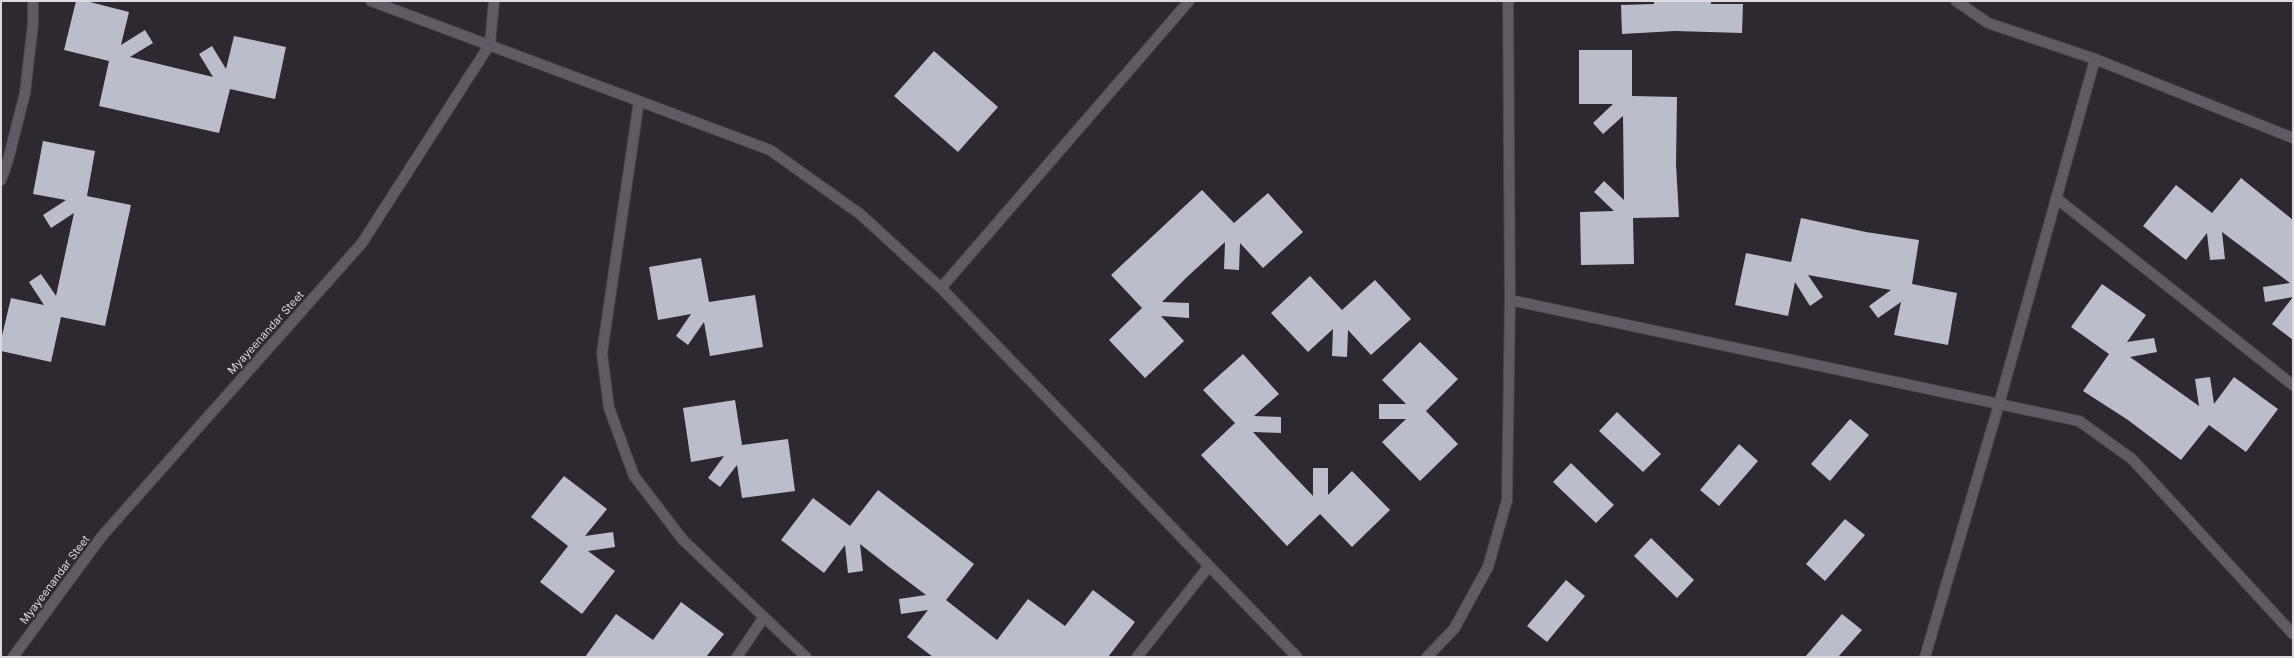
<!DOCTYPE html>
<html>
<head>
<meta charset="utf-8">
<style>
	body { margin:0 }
	#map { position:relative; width:2294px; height:658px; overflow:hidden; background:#2e2831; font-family:Inter,sans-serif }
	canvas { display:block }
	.frame { position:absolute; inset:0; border:2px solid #ddd9df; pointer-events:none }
</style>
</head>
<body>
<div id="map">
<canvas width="2294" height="658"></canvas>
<div class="frame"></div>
</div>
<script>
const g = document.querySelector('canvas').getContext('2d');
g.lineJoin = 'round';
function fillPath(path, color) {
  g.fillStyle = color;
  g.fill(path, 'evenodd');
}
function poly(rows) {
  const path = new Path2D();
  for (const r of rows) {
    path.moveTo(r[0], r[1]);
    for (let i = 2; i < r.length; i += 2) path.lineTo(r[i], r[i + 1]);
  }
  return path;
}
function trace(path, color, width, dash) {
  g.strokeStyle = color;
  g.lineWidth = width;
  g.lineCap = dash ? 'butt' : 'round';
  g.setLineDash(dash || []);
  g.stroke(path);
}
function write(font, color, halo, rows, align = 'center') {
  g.font = font + ' Inter,sans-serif';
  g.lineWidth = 4;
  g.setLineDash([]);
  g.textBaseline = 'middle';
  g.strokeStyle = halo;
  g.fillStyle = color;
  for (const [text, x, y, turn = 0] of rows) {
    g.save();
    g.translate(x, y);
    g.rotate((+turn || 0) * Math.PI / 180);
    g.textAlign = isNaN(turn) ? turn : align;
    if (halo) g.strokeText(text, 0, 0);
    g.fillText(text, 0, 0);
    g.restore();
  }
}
const building = poly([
	[76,1,86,1,129,12,121,45,145,30,153,43,130,57,213,77,199,54,212,46,226,69,234,36,286,47,275,99,230,89,219,133,99,106,109,61,64,50],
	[1654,1,1711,1,1711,4,1743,4,1742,33,1675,31,1622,34,1621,5,1654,4],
	[1579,50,1632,50,1632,96,1677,97,1676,164,1679,217,1633,218,1634,264,1581,265,1580,212,1614,211,1594,192,1604,181,1624,200,1623,116,1603,134,1593,123,1613,104,1579,104],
	[934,51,998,107,958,152,894,96],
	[43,141,95,151,87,196,131,205,105,326,61,317,51,362,1,351,1,340,11,298,44,305,29,282,41,274,56,296,74,213,51,228,43,215,66,200,33,194],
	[2241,178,2293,220,2293,340,2272,324,2293,297,2265,302,2263,287,2290,283,2222,232,2225,259,2210,260,2207,233,2186,260,2143,226,2176,185,2212,213],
	[1202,190,1234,223,1268,193,1303,232,1263,268,1240,243,1239,270,1224,269,1225,242,1186,278,1162,302,1189,303,1189,318,1161,316,1184,341,1145,378,1109,340,1142,308,1111,275],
	[1801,218,1866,232,1919,240,1912,284,1957,293,1948,345,1894,335,1901,302,1878,318,1869,306,1891,290,1808,275,1823,297,1810,306,1795,282,1788,316,1735,305,1746,253,1791,262],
	[701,258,709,302,755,295,763,347,710,356,704,322,688,345,676,336,691,314,658,320,649,267],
	[1310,276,1342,310,1375,280,1411,319,1371,355,1348,330,1347,357,1332,356,1333,329,1308,352,1271,313],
	[2102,284,2146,315,2127,342,2154,338,2157,352,2130,357,2199,406,2195,379,2210,377,2214,404,2234,377,2278,409,2246,452,2209,425,2181,460,2128,420,2083,391,2109,354,2071,327],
	[1420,342,1458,379,1426,411,1458,444,1420,481,1382,442,1406,419,1379,419,1379,404,1406,404,1382,380],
	[1243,354,1279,394,1254,416,1281,417,1281,433,1253,432,1276,457,1313,496,1313,468,1328,468,1328,495,1352,471,1390,510,1352,547,1320,514,1287,546,1201,455,1235,423,1203,390],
	[735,400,742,445,788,439,795,491,742,498,737,465,720,487,708,478,724,456,691,462,683,408],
	[1617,412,1661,454,1643,472,1599,431],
	[1850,419,1869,435,1830,481,1811,464],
	[1739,444,1758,461,1719,506,1700,490],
	[1571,463,1614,505,1596,523,1553,482],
	[564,476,607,509,585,536,613,532,615,547,588,551,615,571,582,614,540,582,568,546,531,517],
	[878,490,974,564,946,600,997,640,1028,599,1065,626,1093,590,1135,622,1108,657,933,657,907,637,928,610,901,614,899,599,926,595,889,567,860,544,863,571,848,573,845,545,824,573,781,540,813,498,850,526],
	[1845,519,1865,535,1825,581,1806,564],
	[1651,538,1694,580,1677,598,1634,556],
	[1566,580,1585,596,1547,642,1527,626],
	[681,602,724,634,706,657,585,657,616,614,653,640],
	[1842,614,1862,630,1838,657,1805,657]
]);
const minor = poly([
	[371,1,770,150,860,214,941,288,1297,657],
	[1956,1,1988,23,2095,59,2293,138],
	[639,101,602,353,609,408,634,476,683,540,806,657],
	[1,180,8,160,25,93,33,24,33,1],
	[2056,198,2293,385],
	[941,288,1189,1],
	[1510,300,2079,421,2132,459,2293,634],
	[13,657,102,536,362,243,490,44,494,1],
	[737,657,764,617],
	[1137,657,1209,566],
	[1427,657,1454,629,1488,567,1507,500,1510,300,1508,1],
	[1925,657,1999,404,2095,59]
]);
const streetNames = [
	["Myayeenandar Steet",266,333,-48],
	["Myayeenandar Steet",55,580,-53]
];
fillPath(building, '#bcbdca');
trace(minor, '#4a444c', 12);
trace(minor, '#615a64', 10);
write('11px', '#ddd9df', '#2e2831', streetNames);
</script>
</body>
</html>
